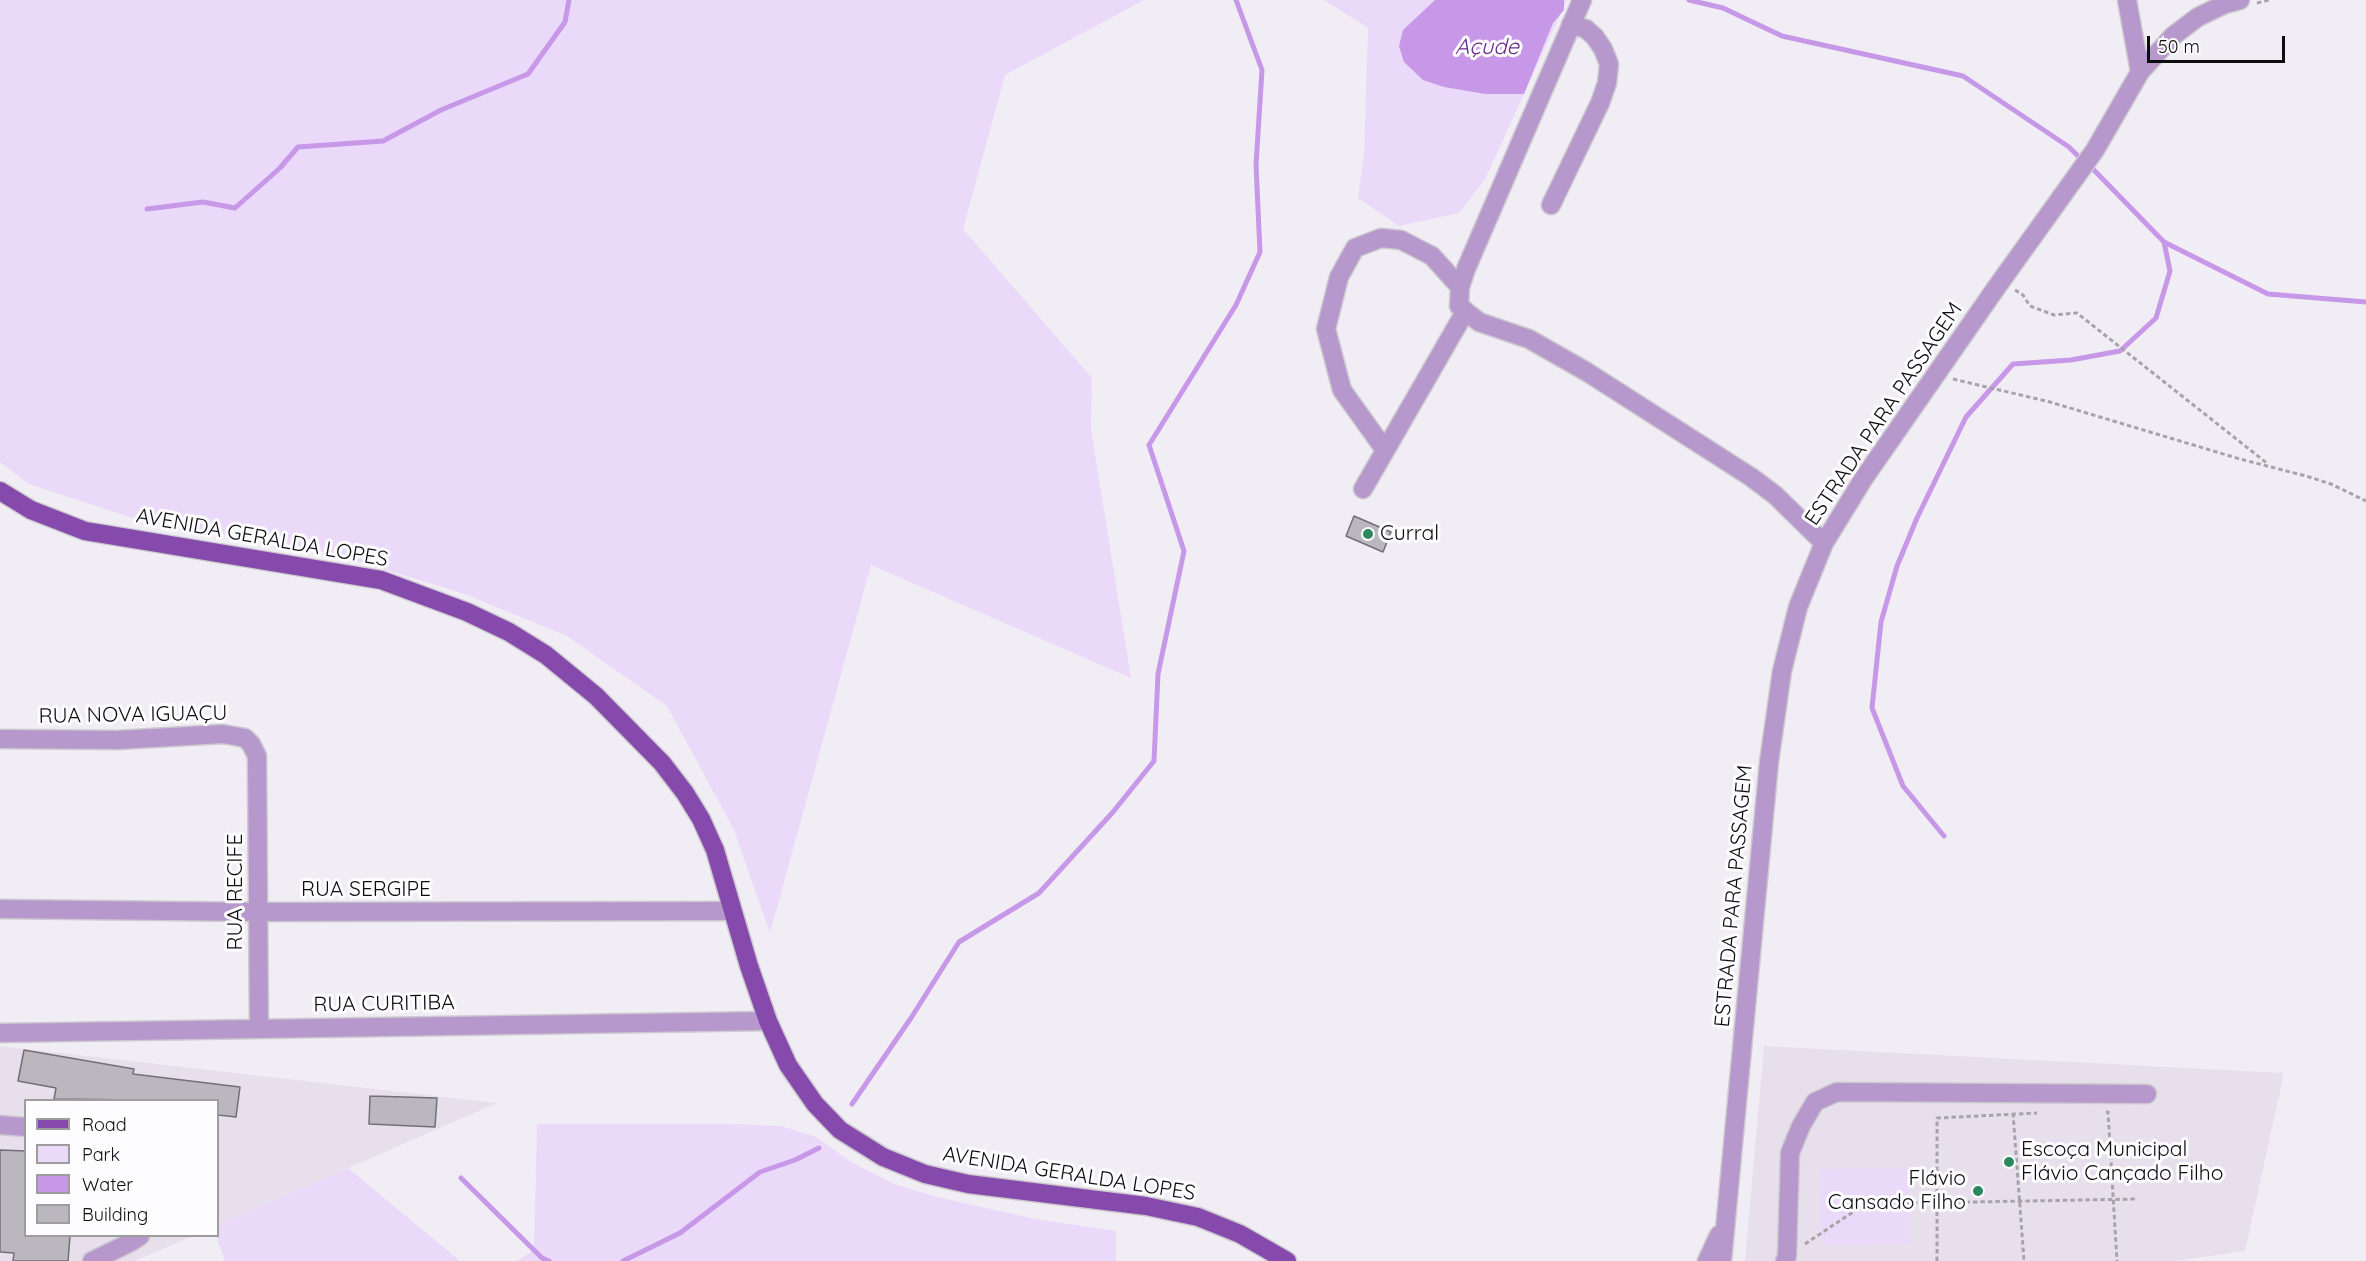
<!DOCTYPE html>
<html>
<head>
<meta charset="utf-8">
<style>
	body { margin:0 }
	#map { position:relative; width:2366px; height:1261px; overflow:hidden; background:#f1edf4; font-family:Quicksand,sans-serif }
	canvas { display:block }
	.legend { position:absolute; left:24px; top:1099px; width:195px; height:138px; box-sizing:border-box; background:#fdfcfe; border:2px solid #9d9c9e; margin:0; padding:8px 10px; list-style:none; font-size:18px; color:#0d0c0e }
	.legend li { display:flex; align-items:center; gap:12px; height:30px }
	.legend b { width:30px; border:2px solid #9d9c9e }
	.scale { position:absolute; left:2147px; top:36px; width:138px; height:27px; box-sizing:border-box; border:3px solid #0d0c0e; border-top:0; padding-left:8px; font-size:18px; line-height:21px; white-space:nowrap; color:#0d0c0e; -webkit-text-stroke:4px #fdfcfe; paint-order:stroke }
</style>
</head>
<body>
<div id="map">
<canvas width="2366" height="1261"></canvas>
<ul class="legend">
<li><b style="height:8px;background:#854aab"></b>Road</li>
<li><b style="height:16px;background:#ebd9f9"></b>Park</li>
<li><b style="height:16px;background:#c798e8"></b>Water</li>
<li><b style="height:16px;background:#bbb7be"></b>Building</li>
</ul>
<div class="scale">50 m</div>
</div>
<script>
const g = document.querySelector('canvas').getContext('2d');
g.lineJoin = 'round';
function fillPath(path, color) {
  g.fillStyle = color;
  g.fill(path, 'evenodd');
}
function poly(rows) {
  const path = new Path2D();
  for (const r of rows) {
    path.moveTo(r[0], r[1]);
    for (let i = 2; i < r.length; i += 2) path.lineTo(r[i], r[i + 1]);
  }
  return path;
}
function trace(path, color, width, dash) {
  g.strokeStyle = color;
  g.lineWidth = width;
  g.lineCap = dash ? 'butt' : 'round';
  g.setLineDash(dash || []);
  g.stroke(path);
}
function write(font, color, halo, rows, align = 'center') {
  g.font = font + ' Quicksand,sans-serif';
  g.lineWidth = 6;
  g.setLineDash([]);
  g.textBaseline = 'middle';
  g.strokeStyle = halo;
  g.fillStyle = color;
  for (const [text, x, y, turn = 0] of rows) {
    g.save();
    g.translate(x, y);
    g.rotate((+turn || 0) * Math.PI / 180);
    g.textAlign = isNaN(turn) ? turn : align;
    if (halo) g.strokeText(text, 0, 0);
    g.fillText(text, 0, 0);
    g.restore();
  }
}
const built = poly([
	[0,1046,497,1103,218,1225,218,1100,26,1100,26,1236,193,1236,135,1261,0,1261],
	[1764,1046,2284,1073,2245,1251,2175,1261,1745,1261]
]);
const green = poly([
	[0,0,1144,0,1005,75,963,229,1092,378,1091,430,1131,678,871,565,770,933,734,830,667,706,567,636,462,593,334,554,139,520,29,484,0,462],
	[1324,0,1567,0,1485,179,1459,213,1399,226,1358,198,1364,153,1368,28],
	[537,1124,731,1124,781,1126,816,1137,851,1162,894,1184,937,1197,1035,1219,1116,1231,1116,1261,517,1261,534,1250],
	[1909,1167,1909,1244,1821,1245,1820,1169],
	[348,1168,460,1261,225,1261,216,1236,218,1225]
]);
const water = poly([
	[1435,0,1564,0,1564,10,1553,23,1524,94,1485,94,1444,87,1423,80,1404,62,1399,46,1403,30]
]);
const stream = poly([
	[1689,0,1723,8,1782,36,1963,76,2069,147,2078,156],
	[2091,167,2164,242,2268,294,2366,302],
	[147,209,203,202,235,208,280,168,298,147,383,141,441,110,528,74,565,22,569,0],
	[1944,836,1903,786,1872,708,1881,622,1897,566,1917,518,1966,417,2013,364,2071,360,2120,351,2156,318,2170,271,2164,242],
	[852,1104,911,1018,959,942,1039,893,1113,812,1154,761,1158,674,1184,551,1149,445,1236,305,1260,252,1256,165,1262,70,1236,0],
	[461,1178,542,1258,549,1261],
	[623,1261,680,1233,760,1172,795,1160,819,1148]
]);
const building = poly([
	[1354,516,1391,532,1383,552,1346,536,1354,516],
	[24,1050,134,1069,133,1074,240,1087,236,1117,218,1115,218,1101,54,1099,56,1088,18,1081,24,1050],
	[370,1096,437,1098,435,1127,369,1124,370,1096],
	[0,1150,26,1151,26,1236,70,1236,68,1261,13,1261,14,1253,0,1252,0,1150]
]);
const path = poly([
	[2257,3,2269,0],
	[2015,290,2023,295,2030,306,2054,315,2077,313,2268,464],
	[1953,379,2050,402,2240,459,2306,476,2331,484,2366,501],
	[2106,1112,2108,1112,2117,1261],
	[2013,1113,2024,1261],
	[1805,1244,1865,1204,2136,1199],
	[1937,1261,1937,1118,2037,1113]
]);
const minor = poly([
	[1582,0,1466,269,1460,287,1459,306,1479,322,1529,339,1587,372,1751,477,1775,495,1824,543],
	[2127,0,2140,72],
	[1551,205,1600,103,1607,83,1609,64,1603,49,1595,37,1586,29,1571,24],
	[1385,450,1342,390,1326,329,1339,277,1355,248,1381,238,1401,240,1432,256,1460,287],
	[1363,489,1465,312],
	[0,739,118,740,223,734,245,738,251,744,257,756,259,1028],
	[0,909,258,912,732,911],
	[0,1033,768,1021],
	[0,1125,26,1127],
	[92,1261,131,1242,140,1236],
	[1707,1261,1719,1235],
	[1722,1261,1769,762,1782,671,1798,607,1824,543,1864,478,1996,288,2095,150,2140,72,2173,36,2198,17,2225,4,2240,0],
	[1785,1261,1787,1256,1790,1153,1801,1126,1815,1102,1837,1092,2147,1094]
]);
const major = poly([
	[0,491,31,510,85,531,381,580,467,612,509,632,546,655,596,696,662,763,685,793,701,819,715,850,749,966,768,1021,788,1065,815,1104,840,1130,883,1157,925,1174,968,1184,1146,1206,1198,1217,1240,1234,1287,1261]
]);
const markers = [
	[1368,534,6,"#2b885f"],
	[2009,1162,6,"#2b885f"],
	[1978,1191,6,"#2b885f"]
];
const streetNames = [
	["ESTRADA PARA PASSAGEM",1884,414,-56],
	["AVENIDA GERALDA LOPES",262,538,10],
	["RUA NOVA IGUAÇU",133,715,-1],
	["RUA SERGIPE",366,890],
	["RUA RECIFE",236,892,-90],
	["ESTRADA PARA PASSAGEM",1734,896,-85],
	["RUA CURITIBA",384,1004,-1],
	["AVENIDA GERALDA LOPES",1069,1174,9]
];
const poiNames = [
	["Curral",1380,534],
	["Escoça Municipal",2021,1150],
	["Flávio Cançado Filho",2021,1174],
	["Flávio",1966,1179,"right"],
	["Cansado Filho",1966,1203,"right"]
];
const waterNames = [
	["Açude",1487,47]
];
fillPath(built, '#e7e0ec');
fillPath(green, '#ebd9f9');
fillPath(water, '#c798e8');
trace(stream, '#c798e8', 5);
fillPath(building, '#bbb7be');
trace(building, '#726f75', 1.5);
trace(minor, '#cdc9cf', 21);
trace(major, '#cdc9cf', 21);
trace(path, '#a7a4a9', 3, [4.5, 3]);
trace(minor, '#b698cd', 18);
trace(major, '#854aab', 18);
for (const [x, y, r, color] of markers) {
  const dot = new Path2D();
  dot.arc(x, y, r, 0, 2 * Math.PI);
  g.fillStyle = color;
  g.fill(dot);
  trace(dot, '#fdfcfe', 2);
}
write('21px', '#0d0c0e', '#fdfcfe', streetNames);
write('21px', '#0d0c0e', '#fdfcfe', poiNames, 'left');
write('italic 22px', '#662c89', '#fdfcfe', waterNames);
</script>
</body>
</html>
